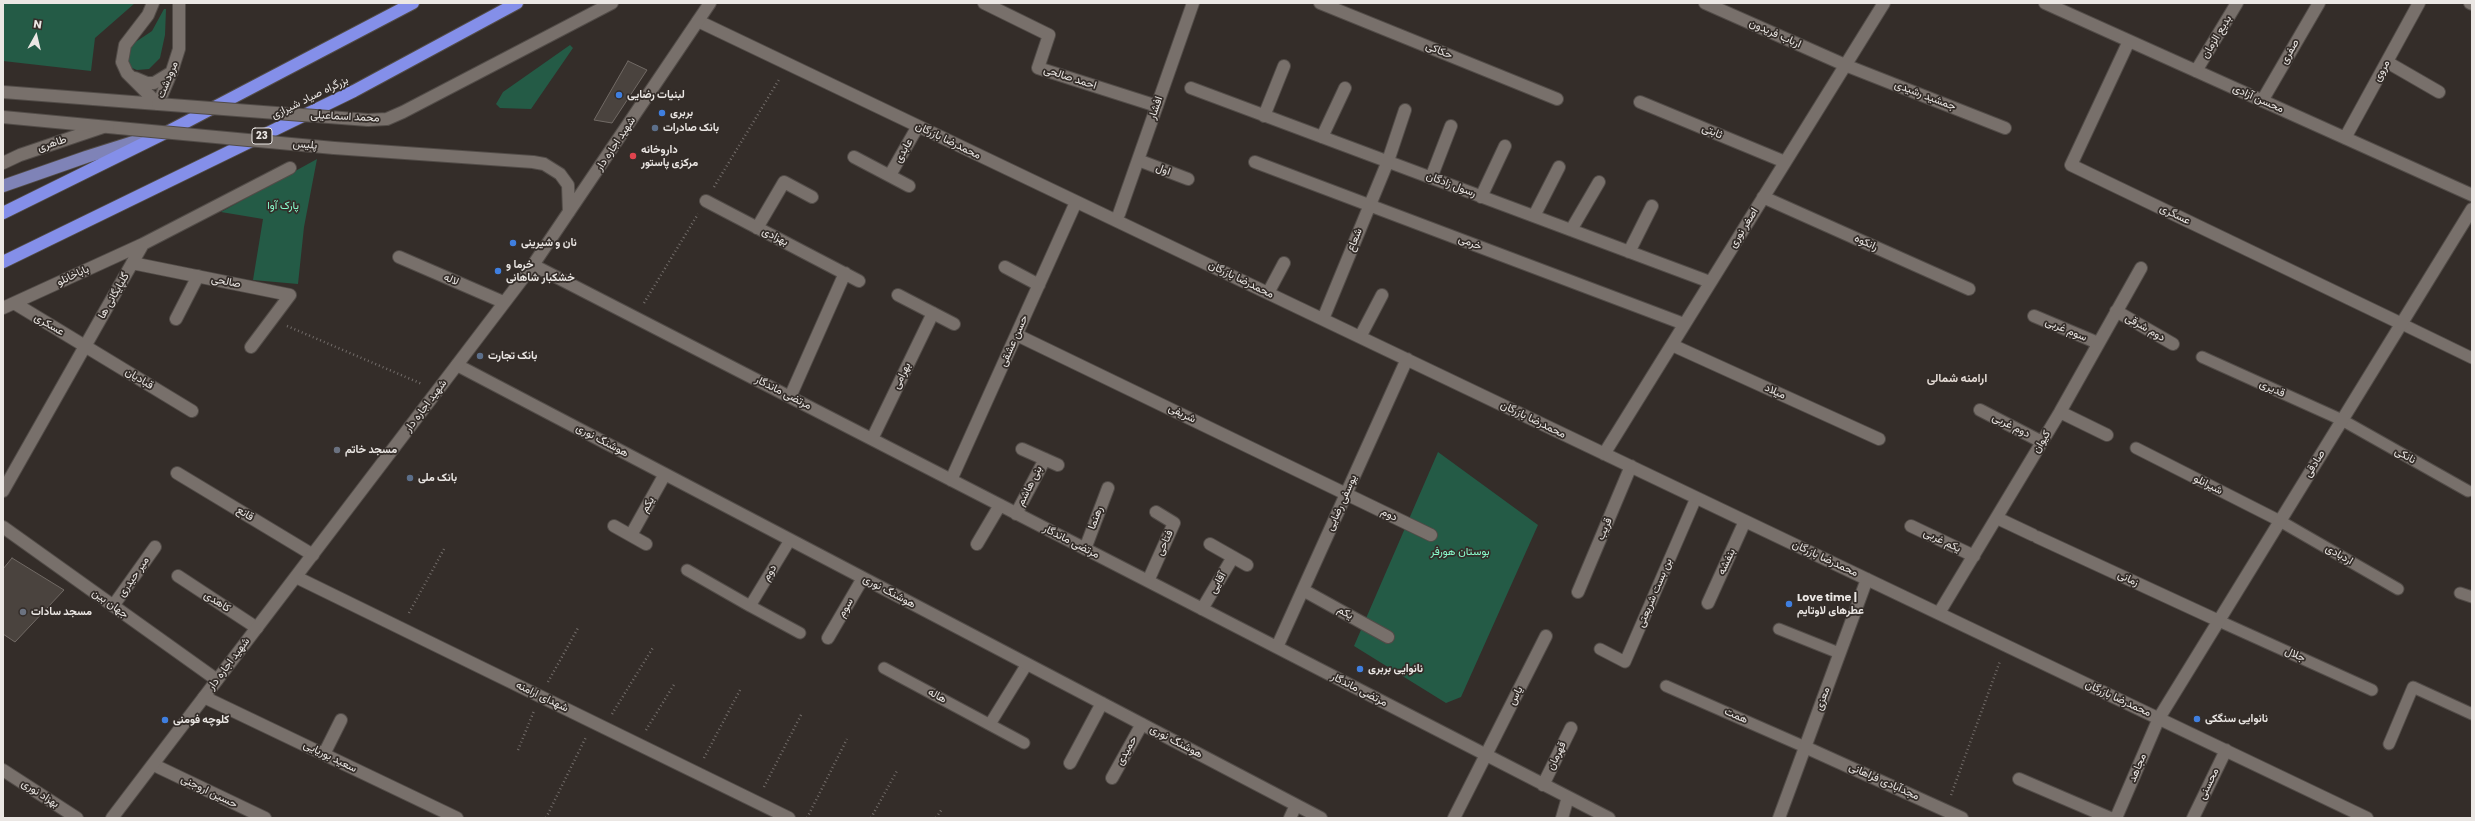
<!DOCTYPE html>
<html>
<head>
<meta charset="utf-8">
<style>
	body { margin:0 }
	#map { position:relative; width:2475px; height:821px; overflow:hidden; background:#342d29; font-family:Poppins,sans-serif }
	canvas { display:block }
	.frame { position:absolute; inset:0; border:4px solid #ebe7e4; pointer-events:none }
	.north { position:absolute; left:16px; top:16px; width:40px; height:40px; -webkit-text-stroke:3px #342d29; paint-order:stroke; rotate:8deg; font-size:11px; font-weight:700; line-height:16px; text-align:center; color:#ebe7e4 }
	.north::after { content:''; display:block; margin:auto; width:14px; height:18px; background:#ebe7e4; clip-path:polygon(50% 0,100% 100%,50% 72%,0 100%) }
</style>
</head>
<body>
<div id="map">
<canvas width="2475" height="821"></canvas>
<div class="frame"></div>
<div class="north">N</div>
</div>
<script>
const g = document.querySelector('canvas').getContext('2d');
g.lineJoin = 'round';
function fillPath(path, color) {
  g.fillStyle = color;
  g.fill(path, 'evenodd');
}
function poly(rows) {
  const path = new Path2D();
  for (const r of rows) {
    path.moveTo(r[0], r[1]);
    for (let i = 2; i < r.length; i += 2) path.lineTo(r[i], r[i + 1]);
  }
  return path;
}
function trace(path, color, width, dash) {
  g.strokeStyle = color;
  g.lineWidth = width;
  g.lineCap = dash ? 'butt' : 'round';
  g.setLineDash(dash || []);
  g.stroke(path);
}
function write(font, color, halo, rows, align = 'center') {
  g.font = font + ' Poppins,Vazirmatn,sans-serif';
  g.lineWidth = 3.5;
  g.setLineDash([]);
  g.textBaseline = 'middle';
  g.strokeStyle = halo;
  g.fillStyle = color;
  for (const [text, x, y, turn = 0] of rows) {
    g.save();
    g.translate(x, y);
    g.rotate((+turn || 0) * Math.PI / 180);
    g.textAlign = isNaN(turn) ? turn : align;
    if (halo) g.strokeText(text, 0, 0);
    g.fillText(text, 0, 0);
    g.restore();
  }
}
const green = poly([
	[3,3,135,3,95,38,91,71,3,61],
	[164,9,166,9,165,35,160,58,149,69,137,70,132,68,126,58,131,45,152,31],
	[570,45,573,48,531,109,500,108,496,104,503,92],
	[317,159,304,227,298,284,253,280,263,219,221,212],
	[1438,452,1538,525,1461,697,1446,703,1354,646]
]);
const building = poly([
	[628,61,647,70,612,123,594,120,628,61],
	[12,558,64,590,15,642,3,634,3,569,12,558]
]);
const path = poly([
	[714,187,780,78],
	[644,303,698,214],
	[287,326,422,384],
	[409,613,444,549],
	[548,682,578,628],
	[612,714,654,646],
	[646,730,675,683],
	[518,750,534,711],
	[704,758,740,690],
	[764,787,802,713],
	[1951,795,2000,661],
	[546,818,586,737],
	[807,818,847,739],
	[871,818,898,769],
	[936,818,942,809]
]);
const lane = poly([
	[2402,324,2472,358],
	[2202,357,2342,420,2468,491],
	[2136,448,2280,521,2398,589],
	[687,570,750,606,790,540],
	[2460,593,2472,597],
	[750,606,800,633],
	[2219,621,2372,690],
	[1779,629,1839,653],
	[1600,649,1625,662,1696,498],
	[884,668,1024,743],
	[1666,686,1805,747],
	[990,724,1027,664],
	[2389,744,2413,687,2472,714]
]);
const street = poly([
	[984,3,1049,35,1038,68,1157,106],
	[1320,3,1557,99],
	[1705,3,1845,65,2005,128],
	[2045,3,2472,195],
	[2470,3,2472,4],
	[698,21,2367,818],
	[2129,41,2071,165,2402,324],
	[2387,62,2439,92],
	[2196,71,2237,3],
	[1191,88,1710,282],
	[2262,101,2319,3],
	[1640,102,1785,162],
	[1264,116,1284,66],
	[1322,137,1345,88],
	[2345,138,2419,3],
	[854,157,909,186],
	[1138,160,1188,179],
	[1255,162,1684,324],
	[3,163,20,155,103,127],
	[890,175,918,126],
	[1431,178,1451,126],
	[1481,197,1505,146],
	[1763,197,1969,289],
	[706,201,859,281],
	[1119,214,1193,3],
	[1534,216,1559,167],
	[757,228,784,182,812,197],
	[1571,230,1599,182],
	[1629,252,1652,206],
	[399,257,503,302],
	[132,263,290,295,251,347],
	[533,265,1609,818],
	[1005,267,1039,285],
	[1268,293,1284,263],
	[898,295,954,324],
	[14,303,192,411],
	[3,308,143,244,290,168],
	[2116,311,2173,344],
	[2034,316,2098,343],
	[176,319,198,276],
	[1323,319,1388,161,1405,110],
	[1017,335,1431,535],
	[1360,337,1382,295],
	[1672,345,1879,439],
	[457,365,1321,818],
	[790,397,845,273],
	[1980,410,2042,442],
	[2060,412,2107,435],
	[872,439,933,313],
	[1022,449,1058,465],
	[1604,454,1884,3],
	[177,473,313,555],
	[951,480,1076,202],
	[3,491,143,244],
	[1016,514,1045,459],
	[1997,518,2033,535],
	[614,526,646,544],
	[1911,526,1974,556],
	[3,527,217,680],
	[631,535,665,474],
	[2037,537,2219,621],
	[977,544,1000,505],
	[1210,544,1247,565],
	[1085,549,1108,488],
	[178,576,257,628],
	[296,577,789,818],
	[1148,581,1174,523,1156,512],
	[1303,590,1388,637],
	[1578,592,1631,466],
	[1708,603,1745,521],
	[113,606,155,547],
	[1202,609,1233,557],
	[1939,613,2060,412,2141,268],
	[828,638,863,578],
	[1277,647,1407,359],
	[204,697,457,818],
	[1805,747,1962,818],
	[324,754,341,720],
	[1070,763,1102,703],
	[154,765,265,818],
	[3,770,77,818],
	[1112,778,1142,724],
	[2019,779,2110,818],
	[1543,785,1571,728],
	[1290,818,1296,805],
	[1454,818,1546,636],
	[1562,818,1568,797],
	[1779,818,1867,579],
	[2116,818,2159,718,2472,209],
	[2193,818,2226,750]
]);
const secondary = poly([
	[153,3,148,15,125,45,122,62,127,73,158,104],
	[135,78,147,83,154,83,172,72],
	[3,92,158,104],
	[158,104,172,71,179,49,179,3],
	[3,117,119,128],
	[368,120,387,119,403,112,612,3],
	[334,148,533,162,544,164,560,174,568,185,569,212],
	[112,818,533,265,710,3]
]);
const primary = poly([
	[3,186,86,157,146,138]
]);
const highway = poly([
	[3,213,169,131,413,3],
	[3,262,354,91,517,3]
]);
const secondaryBridge = poly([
	[158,104,368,120],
	[119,128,334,148]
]);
const markers = [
	[619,95,4,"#3f7fe0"],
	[662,113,4,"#3f7fe0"],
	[655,128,4,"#5c6f8a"],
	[633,156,4,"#e0444e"],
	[513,243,4,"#3f7fe0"],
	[498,271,4,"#3f7fe0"],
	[480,356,4,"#5c6f8a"],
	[337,450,4,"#6b7280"],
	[410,478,4,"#5c6f8a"],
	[1789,604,4,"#3f7fe0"],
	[23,612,4,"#6b7280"],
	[1360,669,4,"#3f7fe0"],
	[2197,719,4,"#3f7fe0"],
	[165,720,4,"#3f7fe0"]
];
const shields = [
	[262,136,20]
];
const shieldNames = [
	["23",262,136]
];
const streetNames = [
	["ارباب فریدون",1775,34,24],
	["بدیع الزمان",2217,37,-59],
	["حکاکی",1439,51,22],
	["صفری",2290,52,-60],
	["مروی",2382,71,-61],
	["احمد صالحی",1070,78,18],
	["مرودشت",168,80,-68],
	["جمشید رشیدی",1925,96,21],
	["بزرگراه صیاد شیرازی",310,98,-26],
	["محسن آزادی",2258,99,24],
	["افشار",1156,108,-71],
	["محمد اسماعیلی",345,117,3],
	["ثابتی",1712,132,23],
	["محمدرضا بازرگان",948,141,26],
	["طاهری",52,144,-18],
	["شهید اجاره دار",616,144,-56],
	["پلیس",305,145,5],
	["عابدی",904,151,-60],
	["اول",1163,170,20],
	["رسول زادگان",1451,185,21],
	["عسگری",2175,215,26],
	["اصغر نوری",1744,228,-58],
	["بهزادی",775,237,27],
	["شعاع",1355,240,-68],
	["خرمی",1470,243,21],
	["رانکوه",1866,243,24],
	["باباخانلو",73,276,-25],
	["لاله",451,280,23],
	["محمدرضا بازرگان",1241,280,26],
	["صالحی",226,282,11],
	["گلپایگانی ها",114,296,-60],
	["عسکری",49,325,31],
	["دوم شرقی",2145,328,30],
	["سوم غربی",2066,330,23],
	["حسن عشقی",1014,341,-66],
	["بهرامی",902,376,-64],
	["قبادیان",139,379,31],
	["قدیری",2272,389,24],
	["میلاد",1775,392,24],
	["مرتضی ماندگار",783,393,27],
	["شهید اجاره دار",426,406,-53],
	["شریفی",1182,414,26],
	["محمدرضا بازرگان",1533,420,26],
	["دوم غربی",2011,426,27],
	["هوشنگ نوری",602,441,28],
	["کیوان",2042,442,-59],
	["نانکی",2405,456,29],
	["صادقی",2315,464,-58],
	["شیرانلو",2208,485,27],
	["بنی هاشم",1030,486,-63],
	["یوسفی رضایی",1342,503,-66],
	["یکم",648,505,-61],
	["قانع",245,514,31],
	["دوم",1389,515,26],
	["رهنما",1096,518,-70],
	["قریب",1605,529,-67],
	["یکم غربی",1942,541,26],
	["مرتضی ماندگار",1071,542,27],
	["فتاحی",1165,543,-66],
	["اردبادی",2339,555,30],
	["محمدرضا بازرگان",1825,559,25],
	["بنفشه",1727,562,-65],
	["دوم",770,573,-59],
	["میر حیدری",134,577,-55],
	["زمانی",2128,579,25],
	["آقایی",1218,583,-60],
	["هوشنگ نوری",889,592,28],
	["بن بست شریعتی",1655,593,-67],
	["کاهدی",217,602,33],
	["جهان‌ بین",110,604,36],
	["سوم",846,608,-60],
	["یکم",1345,613,29],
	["جلال",2295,655,24],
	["شهید اجاره دار",229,664,-53],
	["مرتضی ماندگار",1359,690,27],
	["هاله",937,696,28],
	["یاس",1516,696,-63],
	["شهدای ارامنه",542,697,26],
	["معزی",1823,699,-70],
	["محمدرضا بازرگان",2118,699,25],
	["همت",1736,716,24],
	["هوشنگ نوری",1176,742,28],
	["حمیدی",1127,751,-61],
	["قهرمان",1557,756,-64],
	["سعید بوریایی",330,757,26],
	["مجاهد",2138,768,-67],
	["مجدآبادی فراهانی",1884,782,24],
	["محسنی",2209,784,-64],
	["حسین اروجنی",209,792,26],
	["بهزاد نوری",40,794,33]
];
const poiNames = [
	["لبنیات رضایی",627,95],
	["بربری",670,113],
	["بانک صادرات",663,128],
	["داروخانه",641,150],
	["مرکزی پاستور",641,163],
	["نان و شیرینی",521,243],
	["خرما و",506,265],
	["خشکبار شاهانی",506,278],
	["بانک تجارت",488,356],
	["مسجد خاتم",345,450],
	["بانک ملی",418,478],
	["Love time |",1797,598],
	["عطرهای لاوتایم",1797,611],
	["مسجد سادات",31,612],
	["نانوایی بربری",1368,669],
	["نانوایی سنگکی",2205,719],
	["کلوچه فومنی",173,720]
];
const parkNames = [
	["پارک آوا",283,206],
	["بوستان هورفر",1460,552]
];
const neighbourhoodNames = [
	["ارامنه شمالی",1957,379]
];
fillPath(green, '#245b46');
fillPath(building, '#4a433e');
trace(building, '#716a65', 1);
trace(lane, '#524c48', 13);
trace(street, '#524c48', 14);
trace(secondary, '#524c48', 14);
trace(primary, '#524c48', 14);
trace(highway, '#524c48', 14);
trace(path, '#736d6a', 2.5, [1, 3]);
trace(lane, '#78706b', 11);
trace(street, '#78706b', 12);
trace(secondary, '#78706b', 12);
trace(primary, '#7f83b7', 12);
trace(highway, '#848fe9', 12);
trace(secondaryBridge, '#524c48', 14, []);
trace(secondaryBridge, '#78706b', 12);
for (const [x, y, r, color] of markers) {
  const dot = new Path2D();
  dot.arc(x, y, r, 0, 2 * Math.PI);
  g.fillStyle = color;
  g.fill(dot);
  trace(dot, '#342d29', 1.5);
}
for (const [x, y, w] of shields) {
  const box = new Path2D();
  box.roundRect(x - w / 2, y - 8, w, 16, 3);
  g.fillStyle = '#342d29';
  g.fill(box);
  trace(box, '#ebe7e4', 1);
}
write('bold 10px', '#ebe7e4', null, shieldNames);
write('11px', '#ebe7e4', '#342d29', streetNames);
write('bold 11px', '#ebe7e4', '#342d29', poiNames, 'left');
write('11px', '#8afece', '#342d29', parkNames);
write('bold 12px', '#e4dbd5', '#342d29', neighbourhoodNames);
</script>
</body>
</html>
